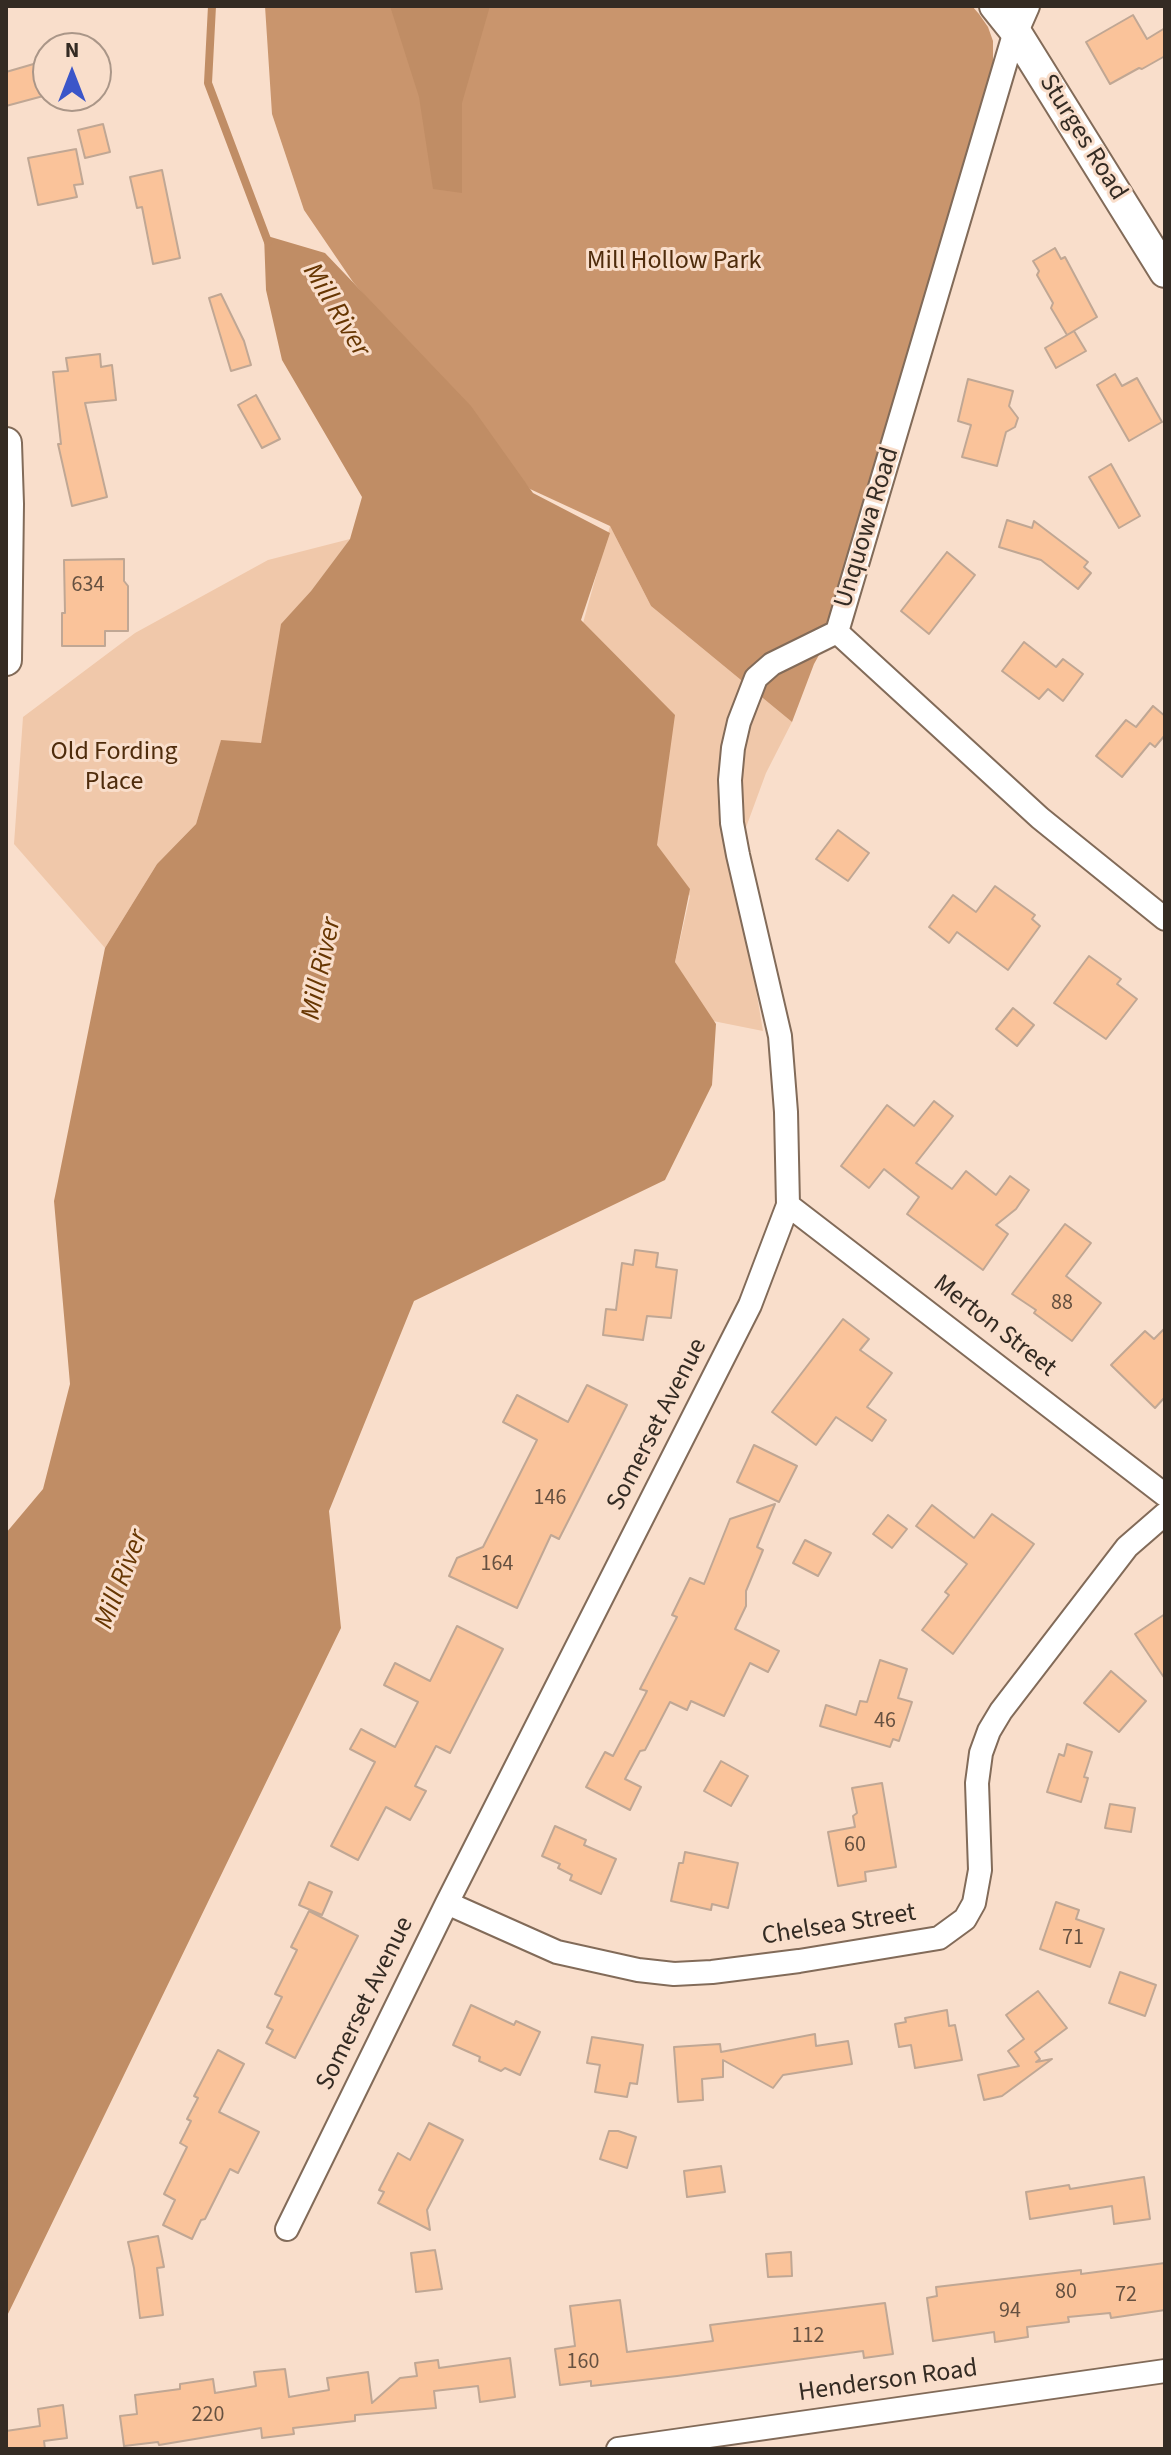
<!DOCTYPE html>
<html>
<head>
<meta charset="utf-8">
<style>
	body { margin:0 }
	#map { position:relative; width:1171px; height:2455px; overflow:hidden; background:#f9decb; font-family:"Source Sans 3",sans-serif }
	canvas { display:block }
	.frame { position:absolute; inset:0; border:8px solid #342b23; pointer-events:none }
	.north { position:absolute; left:32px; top:32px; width:80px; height:80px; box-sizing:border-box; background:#f9decb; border:2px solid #aa9688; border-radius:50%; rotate:0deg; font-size:22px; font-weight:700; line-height:32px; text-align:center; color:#342b23 }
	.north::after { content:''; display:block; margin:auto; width:28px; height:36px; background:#3b56c9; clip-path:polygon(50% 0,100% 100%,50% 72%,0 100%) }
</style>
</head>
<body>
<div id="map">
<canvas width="1171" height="2455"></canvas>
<div class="frame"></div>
<div class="north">N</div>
</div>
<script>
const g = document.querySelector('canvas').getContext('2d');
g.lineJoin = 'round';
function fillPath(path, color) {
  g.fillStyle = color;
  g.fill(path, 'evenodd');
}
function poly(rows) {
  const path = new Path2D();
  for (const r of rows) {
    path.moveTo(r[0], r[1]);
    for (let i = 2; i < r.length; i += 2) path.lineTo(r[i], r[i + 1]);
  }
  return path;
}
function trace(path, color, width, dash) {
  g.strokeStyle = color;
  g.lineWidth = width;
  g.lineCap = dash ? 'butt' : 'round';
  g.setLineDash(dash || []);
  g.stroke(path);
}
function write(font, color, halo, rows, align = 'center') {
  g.font = font + ' "Source Sans 3",sans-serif';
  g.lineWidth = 6;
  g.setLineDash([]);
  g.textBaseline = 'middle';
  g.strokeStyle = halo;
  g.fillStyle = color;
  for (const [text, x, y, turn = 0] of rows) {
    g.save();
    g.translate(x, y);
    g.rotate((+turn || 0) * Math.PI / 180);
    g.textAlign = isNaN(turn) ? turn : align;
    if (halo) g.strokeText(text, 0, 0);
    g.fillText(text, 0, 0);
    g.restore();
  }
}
const green = poly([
	[610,526,651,606,792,722,766,773,734,860,763,1031,708,1020,675,962,690,896,653,842,583,623],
	[350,539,311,591,282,624,261,743,221,741,196,824,157,864,105,948,14,844,23,717,135,633,268,560]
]);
const forest = poly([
	[265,6,972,6,979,14,988,27,993,41,993,69,850,599,814,664,792,722,651,606,610,526,530,489,353,282,304,210,272,114]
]);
const water = poly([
	[390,6,490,6,462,103,462,193,433,189,419,97],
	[264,235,325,253,471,406,533,493,610,533,581,620,675,715,657,845,690,889,675,962,716,1024,712,1085,665,1180,414,1301,329,1511,341,1628,6,2318,6,1533,43,1489,70,1384,54,1201,105,948,157,864,196,824,221,740,261,743,281,624,311,591,350,539,362,497,282,360,266,290]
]);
const stream = poly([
	[212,6,208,83,268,242]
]);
const building = poly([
	[1133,15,1147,39,1165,28,1165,56,1142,69,1139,68,1110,84,1086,42,1133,15],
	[37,63,47,95,6,106,6,72,37,63],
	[103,124,110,152,85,158,78,130,103,124],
	[76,149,83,184,74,185,77,197,38,205,28,158,76,149],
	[162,170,180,258,153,264,142,207,137,208,130,177,162,170],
	[1055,248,1061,259,1065,257,1097,317,1067,335,1051,308,1053,303,1037,275,1039,271,1033,261,1055,248],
	[221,294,244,341,251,365,231,371,209,298,221,294],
	[1074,331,1086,351,1056,368,1045,348,1074,331],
	[100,354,101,367,112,365,116,400,85,403,107,497,72,506,58,444,61,444,53,372,68,371,66,358,100,354],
	[1115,374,1122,386,1137,378,1162,422,1129,441,1097,385,1115,374],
	[968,379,1013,391,1009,406,1018,418,1015,427,1006,432,997,466,962,457,971,425,958,421,968,379],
	[256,395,280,439,262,448,238,405,256,395],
	[1111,464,1140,516,1119,528,1089,477,1111,464],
	[1007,520,1032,528,1034,521,1088,562,1084,567,1091,573,1078,589,1041,560,999,547,1007,520],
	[947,552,975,575,929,634,901,611,947,552],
	[124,559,124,581,128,586,128,631,105,631,105,646,62,646,62,613,65,613,64,560,124,559],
	[1024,642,1056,667,1063,659,1083,674,1063,701,1048,689,1039,699,1002,671,1024,642],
	[1153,706,1165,716,1165,735,1155,747,1150,743,1122,777,1096,756,1126,720,1136,727,1153,706],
	[838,830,869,853,848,881,816,859,838,830],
	[995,886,1035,915,1032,919,1040,926,1008,970,957,932,949,943,929,927,953,895,976,912,995,886],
	[1089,956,1121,979,1117,984,1137,999,1106,1039,1054,1003,1089,956],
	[1013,1008,1034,1025,1017,1046,996,1029,1013,1008],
	[934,1101,953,1116,916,1163,952,1189,966,1171,996,1195,1010,1176,1029,1190,1016,1209,996,1225,1008,1234,983,1270,907,1214,919,1197,884,1169,869,1188,841,1166,887,1105,914,1126,934,1101],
	[1065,1224,1091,1243,1066,1276,1101,1303,1072,1341,1034,1313,1036,1310,1012,1294,1065,1224],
	[635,1250,658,1253,656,1267,677,1270,671,1318,647,1316,643,1340,603,1335,606,1309,616,1310,622,1263,633,1265,635,1250],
	[843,1319,869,1339,860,1350,892,1373,867,1407,886,1420,872,1441,836,1417,816,1445,772,1412,843,1319],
	[1165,1328,1165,1397,1155,1408,1111,1365,1145,1331,1154,1339,1165,1328],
	[587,1385,627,1405,559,1539,551,1535,517,1608,449,1576,457,1558,483,1547,537,1440,503,1422,517,1395,568,1422,587,1385],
	[754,1445,797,1466,779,1502,737,1482,754,1445],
	[775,1504,757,1547,763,1550,746,1591,746,1606,735,1629,779,1651,768,1672,750,1663,724,1716,691,1701,687,1710,670,1702,645,1750,640,1751,625,1779,641,1787,630,1810,586,1787,605,1752,613,1756,647,1691,640,1689,677,1617,672,1615,690,1578,704,1584,730,1519,775,1504],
	[932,1505,974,1538,992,1514,1034,1544,953,1654,922,1630,949,1595,945,1592,967,1564,916,1526,932,1505],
	[888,1515,907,1529,892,1548,873,1534,888,1515],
	[805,1540,831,1553,818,1576,793,1563,805,1540],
	[1165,1614,1165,1679,1135,1634,1165,1614],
	[457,1626,503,1649,450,1753,436,1746,415,1786,426,1791,410,1820,386,1807,358,1860,331,1846,375,1762,350,1749,361,1729,395,1747,418,1702,384,1685,395,1663,430,1681,457,1626],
	[880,1660,907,1669,898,1698,912,1702,899,1741,893,1739,890,1747,820,1726,826,1705,856,1715,860,1701,867,1702,880,1660],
	[1111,1671,1146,1701,1119,1732,1084,1703,1111,1671],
	[1067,1744,1092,1752,1084,1777,1088,1778,1081,1802,1047,1792,1059,1754,1064,1756,1067,1744],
	[721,1761,748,1776,731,1806,704,1791,721,1761],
	[882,1783,896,1867,865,1872,866,1881,838,1886,828,1832,855,1827,853,1816,857,1813,852,1788,882,1783],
	[1110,1804,1135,1808,1131,1832,1105,1828,1110,1804],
	[555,1826,586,1840,584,1845,616,1859,601,1894,570,1880,572,1875,558,1868,560,1864,542,1856,555,1826],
	[685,1852,738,1863,728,1908,712,1904,711,1910,671,1901,679,1863,683,1863,685,1852],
	[309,1882,332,1892,322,1915,299,1905,309,1882],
	[1056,1902,1079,1910,1076,1919,1104,1929,1090,1967,1040,1949,1056,1902],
	[309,1911,358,1936,295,2058,266,2043,273,2030,267,2027,282,1997,275,1994,297,1950,291,1947,309,1911],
	[1120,1972,1156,1985,1145,2016,1109,2003,1120,1972],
	[1038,1991,1067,2028,1035,2052,1040,2059,1036,2062,1052,2059,1002,2096,984,2100,978,2075,1019,2066,1008,2051,1024,2039,1006,2015,1038,1991],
	[471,2005,514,2025,516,2021,540,2032,520,2075,505,2068,501,2071,479,2061,480,2057,453,2045,471,2005],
	[947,2010,949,2026,955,2025,962,2060,915,2068,911,2045,899,2047,895,2024,906,2022,905,2018,947,2010],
	[815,2034,816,2046,848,2041,852,2064,783,2075,773,2088,723,2060,723,2077,702,2079,703,2100,678,2102,674,2047,720,2044,721,2052,815,2034],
	[592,2037,643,2045,637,2084,630,2083,627,2097,595,2092,600,2065,587,2063,592,2037],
	[218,2050,244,2064,219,2112,259,2132,238,2173,230,2169,205,2219,201,2220,192,2239,163,2225,175,2200,164,2194,187,2147,180,2143,191,2121,187,2119,198,2098,194,2096,218,2050],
	[429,2123,463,2140,427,2210,430,2230,378,2203,384,2192,379,2190,398,2153,410,2160,429,2123],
	[609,2131,618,2131,636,2137,627,2168,600,2159,609,2131],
	[721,2166,725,2192,687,2197,684,2171,721,2166],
	[1144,2177,1150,2219,1114,2224,1112,2206,1030,2219,1026,2192,1069,2185,1070,2189,1144,2177],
	[158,2236,164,2267,157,2268,163,2315,140,2318,134,2268,128,2242,158,2236],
	[435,2250,442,2289,416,2292,411,2253,435,2250],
	[791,2252,792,2276,768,2277,766,2254,791,2252],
	[1165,2263,1165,2310,1111,2318,1110,2313,1068,2317,1069,2322,1027,2327,1028,2337,995,2342,994,2332,933,2341,927,2298,937,2296,936,2287,1081,2270,1081,2274,1165,2263],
	[620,2300,627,2352,713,2341,710,2325,885,2303,893,2354,864,2358,863,2351,677,2376,591,2386,591,2381,560,2385,555,2349,575,2346,570,2306,620,2300],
	[510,2358,515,2397,480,2402,478,2386,434,2391,436,2408,355,2415,355,2421,293,2428,294,2434,262,2438,261,2428,159,2445,158,2442,124,2446,120,2416,137,2414,135,2395,180,2389,180,2384,213,2379,215,2393,256,2386,254,2372,285,2369,289,2397,329,2390,327,2378,368,2372,372,2403,400,2378,417,2376,415,2363,438,2360,439,2368,510,2358],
	[63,2405,67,2438,44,2441,45,2449,6,2449,6,2431,40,2426,38,2409,63,2405]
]);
const minor = poly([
	[1015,31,837,632,1040,818,1165,919],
	[788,1205,1165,1495],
	[447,1903,557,1952,638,1970,674,1974,712,1972,799,1961,939,1938,965,1919,974,1903,980,1870,977,1783,981,1753,989,1731,1001,1711,1127,1547,1165,1514],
	[287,2229,447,1903,750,1305,788,1205,786,1112,780,1036,738,855,732,823,730,780,733,748,739,722,756,678,772,664,837,632],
	[618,2449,1165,2371]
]);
const tertiary = poly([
	[1015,31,1026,6]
]);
const secondary = poly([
	[995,6,1015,31,1165,272],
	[6,443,8,504,6,660]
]);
const numberNames = [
	["634",88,586],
	["88",1062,1304],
	["146",550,1499],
	["164",497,1565],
	["46",885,1722],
	["60",855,1846],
	["71",1073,1939],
	["80",1066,2293],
	["72",1126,2296],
	["94",1010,2312],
	["112",808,2337],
	["160",583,2363],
	["220",208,2416]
];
const streetNames = [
	["Sturges Road",1082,138,58],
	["Unquowa Road",868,528,-73],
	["Merton Street",994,1327,38],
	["Somerset Avenue",658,1425,-63],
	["Chelsea Street",839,1926,-9],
	["Somerset Avenue",366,2004,-64],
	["Henderson Road",888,2382,-8]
];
const parkNames = [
	["Mill Hollow Park",674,262],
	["Old Fording",114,753],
	["Place",114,783]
];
const waterNames = [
	["Mill River",335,311,59],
	["Mill River",323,969,-78],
	["Mill River",123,1580,-69]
];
fillPath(green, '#f0c8aa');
fillPath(forest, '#c9956d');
fillPath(water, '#c08d65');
trace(stream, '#c08d65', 8);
fillPath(building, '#fac39a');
trace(building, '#c0a794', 2);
trace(minor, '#826b59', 26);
trace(tertiary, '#826b59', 30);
trace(secondary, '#826b59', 34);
trace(minor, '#fff', 22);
trace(tertiary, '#fff', 26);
trace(secondary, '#fff', 30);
write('22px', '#665141', null, numberNames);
write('26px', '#342b23', '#f9decb', streetNames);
write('26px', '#4f2c0c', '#f9decb', parkNames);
write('italic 28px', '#673602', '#f9decb', waterNames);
</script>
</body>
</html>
